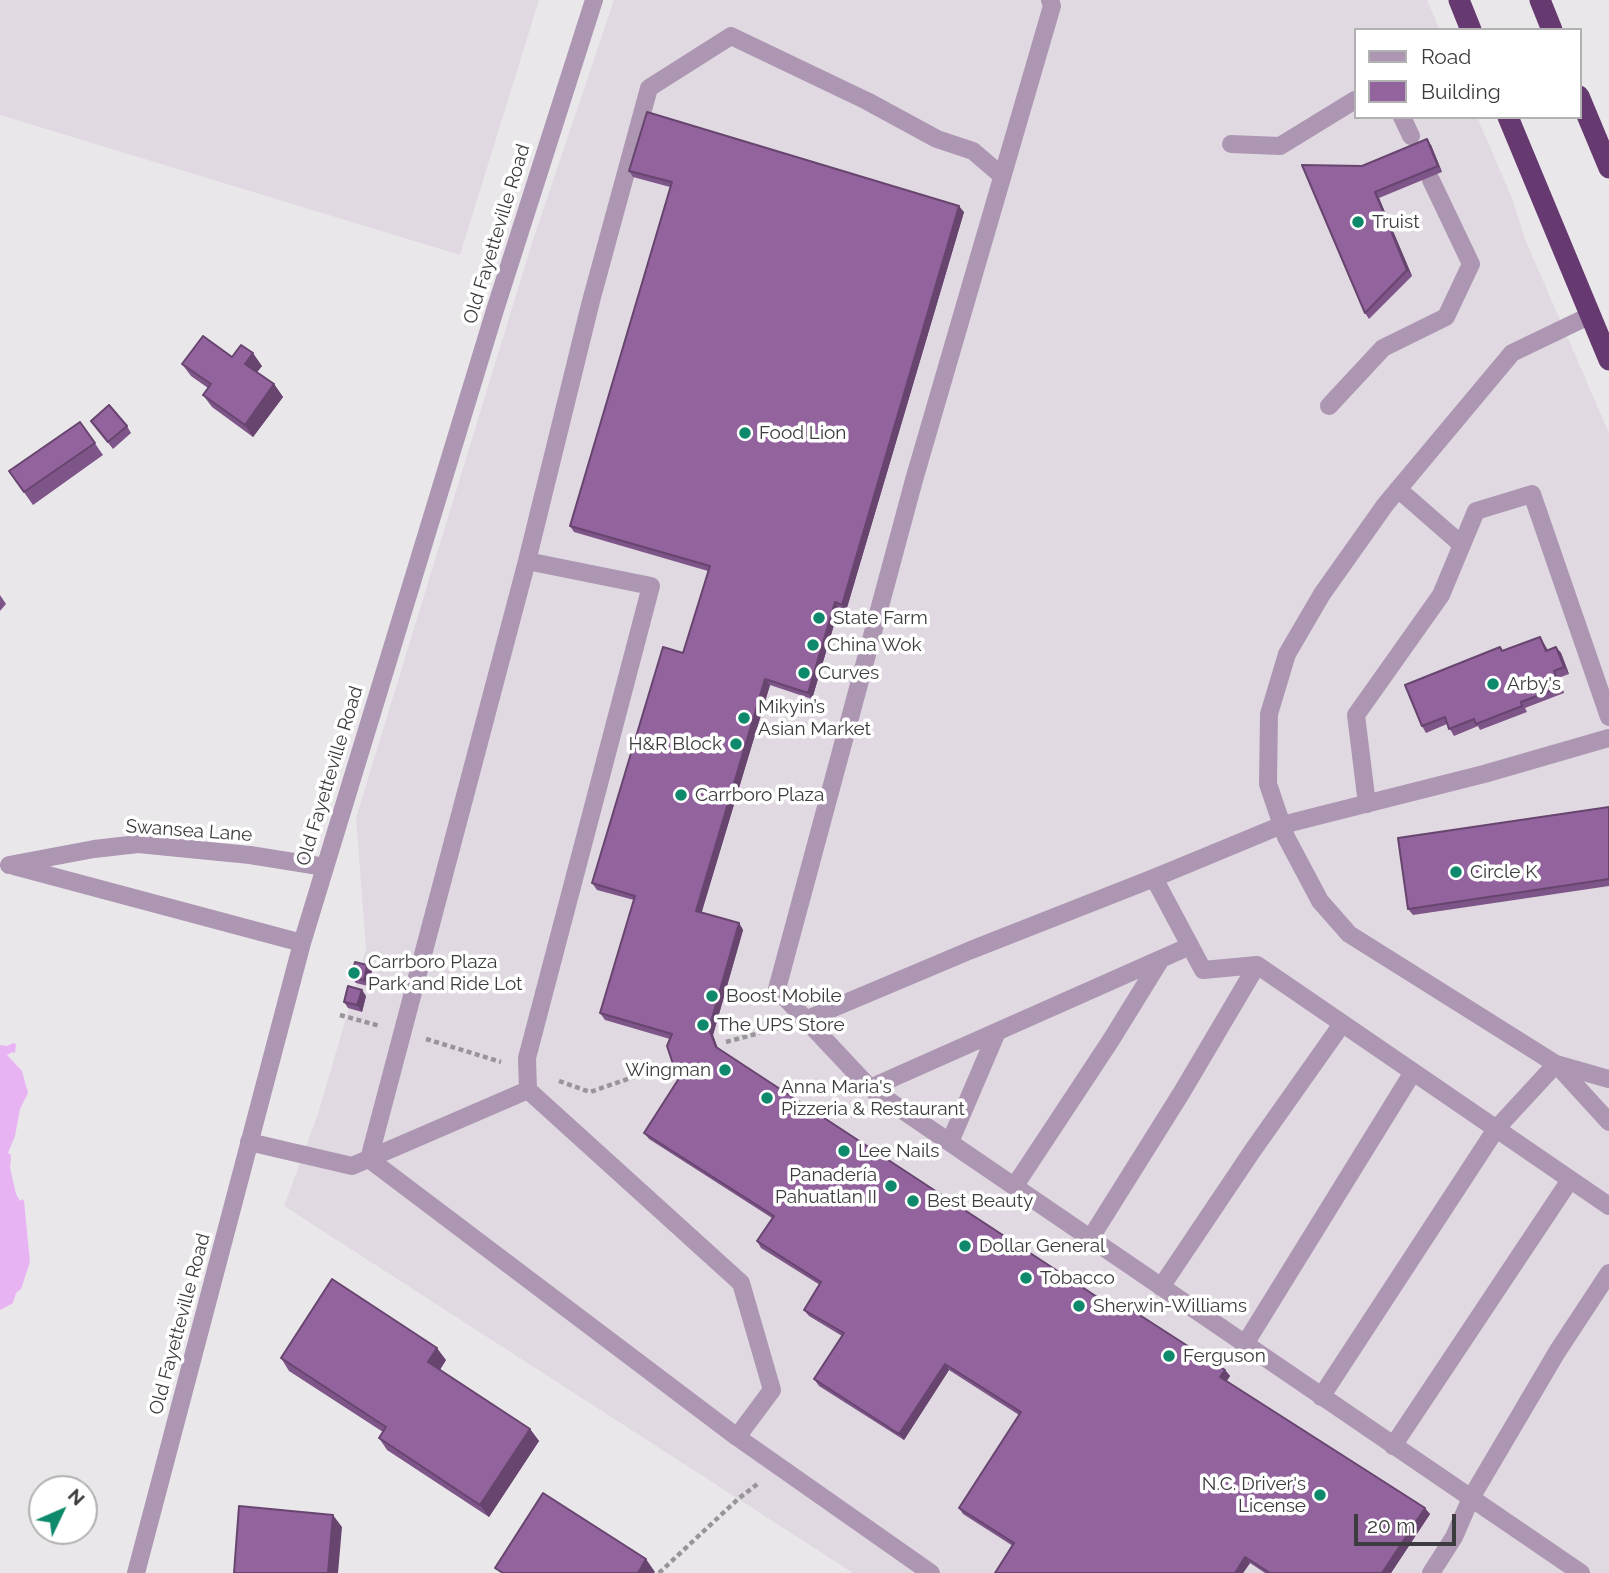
<!DOCTYPE html>
<html>
<head>
<meta charset="utf-8">
<style>
	body { margin:0 }
	#map { position:relative; width:1609px; height:1573px; overflow:hidden; background:#eae7eb; font-family:Raleway,sans-serif }
	canvas { display:block }
	.legend { position:absolute; left:1354px; top:28px; width:228px; height:91px; box-sizing:border-box; background:#fff; border:2px solid #b1b1b1; margin:0; padding:9px 12px; list-style:none; font-size:21px; color:#3c3b3d }
	.legend li { display:flex; align-items:center; gap:14px; height:35px }
	.legend b { width:35px; border:2px solid #b1b1b1 }
	.north { position:absolute; left:28px; top:1475px; width:70px; height:70px; box-sizing:border-box; background:#fff; border:2px solid #b1b1b1; border-radius:50%; rotate:46deg; font-size:19px; font-weight:700; line-height:28px; text-align:center; color:#3c3b3d }
	.north::after { content:''; display:block; margin:auto; width:24px; height:32px; background:#0f896b; clip-path:polygon(50% 0,100% 100%,50% 72%,0 100%) }
	.scale { position:absolute; left:1354px; top:1514px; width:102px; height:32px; box-sizing:border-box; border:4px solid #3c3b3d; border-top:0; padding-left:9px; font-size:21px; line-height:24px; white-space:nowrap; color:#3c3b3d; -webkit-text-stroke:5px #fff; paint-order:stroke }
</style>
</head>
<body>
<div id="map">
<canvas width="1609" height="1573"></canvas>
<ul class="legend">
<li><b style="height:9px;background:#ad96b2"></b>Road</li>
<li><b style="height:19px;background:#93639e"></b>Building</li>
</ul>
<div class="north">N</div>
<div class="scale">20 m</div>
</div>
<script>
const g = document.querySelector('canvas').getContext('2d');
g.lineJoin = 'round';
function fillPath(path, color) {
  g.fillStyle = color;
  g.fill(path, 'evenodd');
}
function poly(rows) {
  const path = new Path2D();
  for (const r of rows) {
    path.moveTo(r[0], r[1]);
    for (let i = 2; i < r.length; i += 2) path.lineTo(r[i], r[i + 1]);
  }
  return path;
}
function trace(path, color, width, dash) {
  g.strokeStyle = color;
  g.lineWidth = width;
  g.lineCap = dash ? 'butt' : 'round';
  g.setLineDash(dash || []);
  g.stroke(path);
}
function write(font, color, halo, rows, align = 'center') {
  g.font = font + ' Raleway,sans-serif';
  g.lineWidth = 7;
  g.setLineDash([]);
  g.textBaseline = 'middle';
  g.strokeStyle = halo;
  g.fillStyle = color;
  for (const [text, x, y, turn = 0] of rows) {
    g.save();
    g.translate(x, y);
    g.rotate((+turn || 0) * Math.PI / 180);
    g.textAlign = isNaN(turn) ? turn : align;
    if (halo) g.strokeText(text, 0, 0);
    g.fillText(text, 0, 0);
    g.restore();
  }
}
const built = poly([
	[0,0,539,0,460,255,0,115],
	[614,0,1427,0,1440,30,1355,30,1355,117,1477,117,1512,198,1525,239,1609,433,1609,1573,853,1573,284,1206,318,1114,366,949,356,818,531,246]
]);
const water = poly([
	[13,1043,16,1044,15,1053,12,1052,7,1055,22,1071,28,1093,20,1109,15,1136,8,1153,11,1155,10,1168,16,1194,20,1201,22,1199,24,1201,30,1262,21,1289,16,1293,13,1303,0,1310,0,1045,7,1046]
]);
const path = poly([
	[340,1015,380,1026],
	[426,1039,501,1062],
	[726,1042,778,1028],
	[559,1081,590,1092,671,1064],
	[659,1573,738,1499,760,1482]
]);
const minor = poly([
	[1050,0,1052,6,914,480,777,989,870,1088,1581,1573],
	[1402,117,1411,136],
	[1231,144,1280,146,1355,100],
	[1591,315,1512,353,1385,505,1322,594,1287,654,1269,714,1268,784,1286,837,1320,901,1349,934,1556,1064,1609,1079],
	[1329,406,1383,348,1446,317,1471,264,1431,180],
	[1398,489,1462,545],
	[527,561,651,586,527,1058,528,1090,741,1283,772,1390,737,1437,369,1159,527,561],
	[527,561,591,301,649,88,731,36,867,101,937,139,973,151,1001,175],
	[1367,804,1356,715,1441,595,1476,511,1532,494,1609,717],
	[9,865,94,849,138,844,250,855,325,867],
	[14,866,302,943],
	[1154,878,1203,970,1257,965,1609,1206],
	[805,1020,971,950,1154,878,1282,825,1484,774,1609,738],
	[1556,1064,1609,1122],
	[870,1088,1190,946],
	[249,1142,352,1166,528,1090],
	[950,1142,997,1032],
	[1014,1187,1111,1040,1161,959],
	[1090,1239,1182,1092,1257,965],
	[1161,1287,1253,1150,1342,1024],
	[1245,1344,1413,1072],
	[1321,1397,1496,1129,1556,1064],
	[737,1437,931,1573],
	[1393,1446,1570,1180],
	[136,1573,302,943,495,310,594,0],
	[1431,1573,1454,1537,1471,1498,1557,1352,1609,1273]
]);
const highway = poly([
	[1459,0,1471,30],
	[1540,0,1552,30],
	[1579,96,1609,168],
	[1508,117,1609,360]
]);
const wall = poly([
	[1431,145,1442,172,1379,198,1412,276,1369,319,1365,313,1362,166],
	[629,171,964,212,846,611,839,608,812,699,770,685,701,913,739,923,743,930,713,1035,718,1049,1117,1310,1225,1370,1230,1376,1226,1381,1430,1514,1391,1573,1265,1573,1250,1563,1243,1573,995,1573,1013,1546,963,1514,959,1508,1019,1415,949,1370,904,1440,819,1386,814,1379,842,1336,809,1316,804,1310,820,1285,761,1248,757,1241,772,1218,649,1139,644,1133,683,1073,677,1071,673,1064,670,1039,605,1020,600,1013,634,900,597,890,592,883,683,653,708,571,574,532,570,526,670,187,633,177],
	[232,357,262,366,257,372,274,384,283,397,253,437,212,407,203,395,208,388,191,376,182,364],
	[91,421,127,426,131,433,113,449],
	[80,422,103,455,33,505,9,471],
	[0,595,6,604,0,611],
	[1540,637,1548,650,1556,647,1561,653,1569,674,1558,678,1564,693,1525,708,1527,712,1480,730,1478,726,1454,736,1447,724,1426,733,1422,726,1503,651],
	[1609,807,1609,886,1413,915,1408,909],
	[367,965,372,971,368,986,356,983,351,977],
	[366,996,362,1012,348,1008,344,1002],
	[281,1358,446,1360,440,1370,530,1429,539,1441,489,1517,387,1450,379,1438,383,1432,289,1371]
]);
const shadedWall = poly([
	[1427,139,1431,145,1442,172,1438,166],
	[1375,192,1379,198,1412,276,1407,270],
	[959,206,964,212,846,611,842,605],
	[253,353,262,366,254,376,245,364],
	[274,384,283,397,253,437,245,425],
	[835,602,839,608,812,699,808,693],
	[1556,647,1561,653,1569,674,1564,667],
	[1554,671,1558,678,1564,693,1560,687],
	[765,679,770,685,700,918,696,911],
	[739,923,743,930,713,1035,720,1054,716,1047,709,1029],
	[367,965,372,971,368,986,364,980],
	[362,990,366,996,362,1012,357,1005],
	[437,1348,446,1360,436,1375,428,1362],
	[945,1364,949,1370,904,1440,899,1434],
	[1225,1370,1230,1376,1225,1384,1220,1377],
	[530,1429,539,1441,489,1517,480,1505],
	[1425,1508,1430,1514,1391,1573,1382,1573],
	[333,1515,342,1527,338,1573,328,1573],
	[1245,1557,1250,1563,1243,1573,1235,1573],
	[646,1559,655,1572,654,1573,637,1573]
]);
const building = poly([
	[647,112,959,206,842,605,835,602,808,693,765,679,696,911,739,923,709,1029,716,1047,1117,1310,1121,1303,1225,1370,1220,1377,1425,1508,1382,1573,1270,1573,1245,1557,1235,1573,995,1573,1014,1543,959,1508,1021,1412,945,1364,899,1434,814,1379,844,1333,804,1310,821,1282,757,1241,774,1216,644,1133,685,1069,673,1064,667,1046,672,1034,600,1013,635,896,592,883,663,647,683,653,710,566,570,526,672,182,629,171,647,112],
	[1427,139,1438,166,1375,192,1407,270,1365,313,1302,165,1362,166,1427,139],
	[203,336,232,357,241,345,253,353,245,364,274,384,245,425,203,395,211,384,182,364,203,336],
	[109,405,127,426,108,442,91,421,109,405],
	[80,422,95,443,24,492,9,471,80,422],
	[1540,637,1546,651,1556,647,1564,667,1554,671,1560,687,1521,702,1522,706,1476,724,1474,719,1449,729,1445,717,1422,726,1405,685,1500,647,1502,651,1540,637],
	[1609,807,1609,879,1408,909,1398,838,1609,807],
	[355,962,367,965,364,980,351,977,355,962],
	[348,986,362,990,357,1005,344,1002,348,986],
	[332,1279,437,1348,428,1362,530,1429,480,1505,379,1438,386,1427,281,1358,332,1279],
	[543,1493,646,1559,638,1573,503,1573,495,1568,543,1493],
	[239,1506,333,1515,328,1573,234,1573,239,1506]
]);
const markers = [
	[1358,222,7,"#0f896b"],
	[745,433,7,"#0f896b"],
	[819,618,7,"#0f896b"],
	[813,645,7,"#0f896b"],
	[804,673,7,"#0f896b"],
	[1493,684,7,"#0f896b"],
	[744,718,7,"#0f896b"],
	[736,744,7,"#0f896b"],
	[681,795,7,"#0f896b"],
	[1456,872,7,"#0f896b"],
	[354,973,7,"#0f896b"],
	[712,996,7,"#0f896b"],
	[703,1025,7,"#0f896b"],
	[725,1070,7,"#0f896b"],
	[767,1098,7,"#0f896b"],
	[844,1151,7,"#0f896b"],
	[891,1186,7,"#0f896b"],
	[913,1201,7,"#0f896b"],
	[965,1246,7,"#0f896b"],
	[1026,1278,7,"#0f896b"],
	[1079,1306,7,"#0f896b"],
	[1169,1356,7,"#0f896b"],
	[1320,1495,7,"#0f896b"]
];
const poiNames = [
	["Truist",1372,222],
	["Food Lion",759,433],
	["State Farm",833,618],
	["China Wok",827,645],
	["Curves",818,673],
	["Arby's",1507,684],
	["Mikyin’s",758,707],
	["Asian Market",758,729],
	["H&R Block",722,744,"right"],
	["Carrboro Plaza",695,795],
	["Circle K",1470,872],
	["Carrboro Plaza",368,962],
	["Park and Ride Lot",368,984],
	["Boost Mobile",726,996],
	["The UPS Store",717,1025],
	["Wingman",711,1070,"right"],
	["Anna Maria's",781,1087],
	["Pizzeria & Restaurant",781,1109],
	["Lee Nails",858,1151],
	["Panadería",877,1175,"right"],
	["Pahuatlan II",877,1197,"right"],
	["Best Beauty",927,1201],
	["Dollar General",979,1246],
	["Tobacco",1040,1278],
	["Sherwin-Williams",1093,1306],
	["Ferguson",1183,1356],
	["N.C. Driver's",1306,1484,"right"],
	["License",1306,1506,"right"]
];
const streetNames = [
	["Old Fayetteville Road",497,234,-73],
	["Old Fayetteville Road",330,776,-73],
	["Swansea Lane",189,831,4],
	["Old Fayetteville Road",180,1324,-75]
];
fillPath(built, '#e1d9e2');
fillPath(water, '#e7b3f3');
trace(path, '#979598', 4.5, [5, 3.5]);
trace(minor, '#ad96b2', 18);
trace(highway, '#663971', 21);
fillPath(wall, '#7e5588');
fillPath(shadedWall, '#67456f');
fillPath(building, '#93639e');
trace(building, '#67456f', 2);
for (const [x, y, r, color] of markers) {
  const dot = new Path2D();
  dot.arc(x, y, r, 0, 2 * Math.PI);
  g.fillStyle = color;
  g.fill(dot);
  trace(dot, '#fff', 2.5);
}
write('19px', '#3c3b3d', '#fff', poiNames, 'left');
write('19px', '#3c3b3d', '#fff', streetNames);
</script>
</body>
</html>
